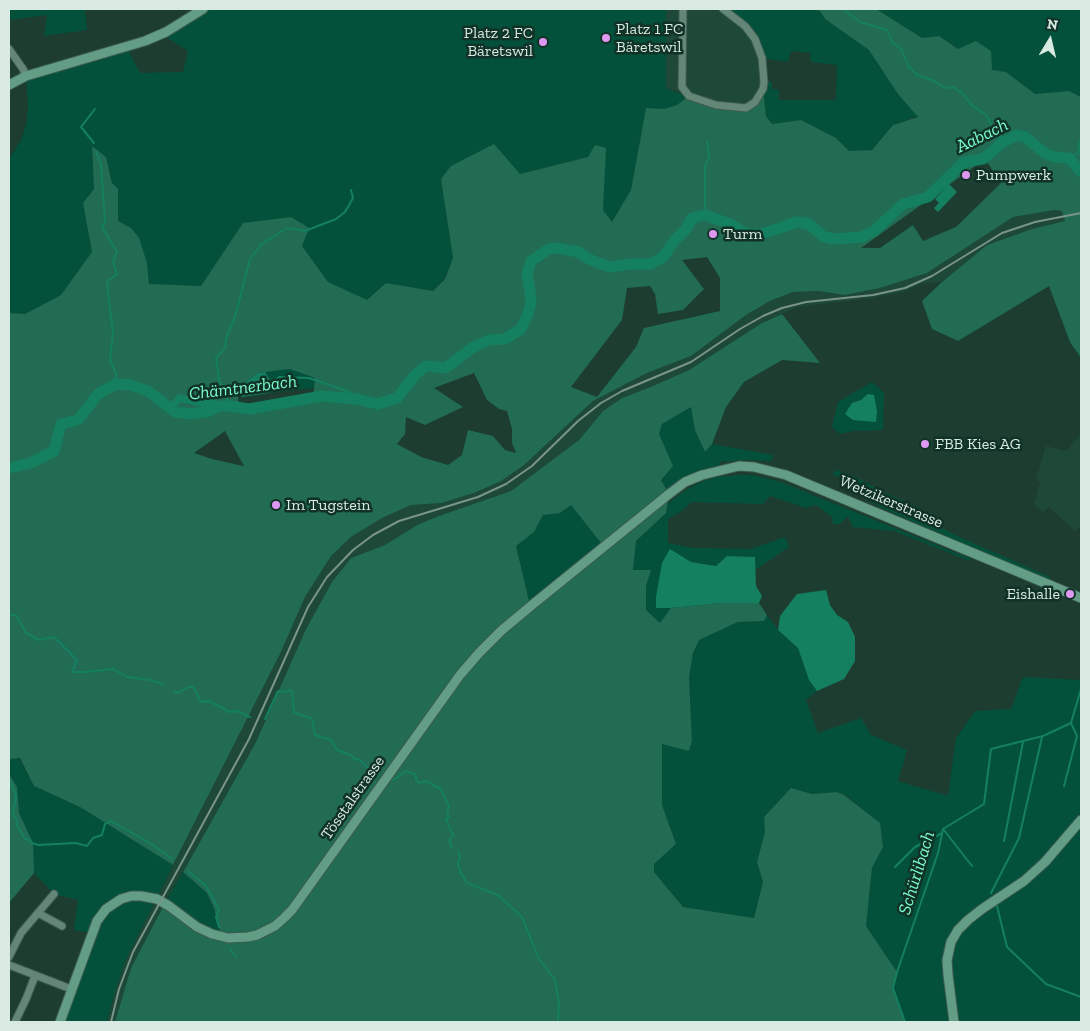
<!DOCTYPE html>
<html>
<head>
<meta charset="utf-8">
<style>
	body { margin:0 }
	#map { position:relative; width:1090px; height:1031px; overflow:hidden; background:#1c3d30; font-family:"Zilla Slab",serif }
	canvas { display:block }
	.frame { position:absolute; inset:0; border:10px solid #d8eae2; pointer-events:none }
	.north { position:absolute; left:1025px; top:15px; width:50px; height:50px; -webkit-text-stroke:4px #113226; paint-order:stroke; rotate:9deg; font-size:14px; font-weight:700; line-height:20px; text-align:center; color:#d8eae2 }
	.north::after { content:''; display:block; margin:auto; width:18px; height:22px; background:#d8eae2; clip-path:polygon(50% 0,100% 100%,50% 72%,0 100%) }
</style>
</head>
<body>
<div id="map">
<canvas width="1090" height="1031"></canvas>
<div class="frame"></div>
<div class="north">N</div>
</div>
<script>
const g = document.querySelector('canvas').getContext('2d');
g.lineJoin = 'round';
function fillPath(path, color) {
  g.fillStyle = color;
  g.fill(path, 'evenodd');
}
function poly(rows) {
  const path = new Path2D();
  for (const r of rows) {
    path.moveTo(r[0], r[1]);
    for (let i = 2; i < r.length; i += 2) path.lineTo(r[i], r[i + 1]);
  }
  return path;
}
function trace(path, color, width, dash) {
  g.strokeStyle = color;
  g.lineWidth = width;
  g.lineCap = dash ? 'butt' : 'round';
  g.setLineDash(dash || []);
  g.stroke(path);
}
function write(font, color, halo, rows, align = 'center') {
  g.font = font + ' "Zilla Slab",serif';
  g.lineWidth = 5;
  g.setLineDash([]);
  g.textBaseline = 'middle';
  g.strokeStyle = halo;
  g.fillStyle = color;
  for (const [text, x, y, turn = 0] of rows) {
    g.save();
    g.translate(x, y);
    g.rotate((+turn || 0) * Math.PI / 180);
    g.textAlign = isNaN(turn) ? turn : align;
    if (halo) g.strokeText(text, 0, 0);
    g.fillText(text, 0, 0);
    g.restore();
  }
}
const built = poly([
	[666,9,723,9,745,26,762,58,763,89,746,108,666,89],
	[1054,210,1063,211,1065,221,1032,229,987,245,942,282,921,284,903,292,871,298,797,307,762,323,689,370,653,386,622,398,603,411,579,440,511,491,436,517,417,525,385,545,351,558,332,582,305,631,256,742,167,899,131,968,115,1022,107,1022,113,998,125,961,280,654,305,597,331,556,351,537,382,518,411,505,442,503,474,493,524,465,593,401,647,373,691,356,746,315,770,301,793,292,818,291,845,295,880,288,927,273,1013,217],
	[1081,434,1081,525,1075,531,1049,507,1043,512,1034,504,1040,482,1036,479,1046,446,1066,451]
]);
const green = poly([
	[9,9,85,9,87,30,44,36,47,15,9,20],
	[199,9,666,9,666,89,689,96,677,105,664,109,646,108,631,190,612,222,603,210,605,148,588,157,519,174,441,179,453,258,445,278,433,291,386,283,367,301,328,282,302,246,243,223,201,286,149,284,147,263,131,228,118,221,118,189,112,183,106,157,92,154,94,189,83,204,92,252,61,295,25,314,9,313,9,159,21,140,26,125,28,106,26,76,127,47,140,73,183,72,188,51,161,34],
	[723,9,814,9,820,11,825,19,869,50,898,94,918,116,893,125,872,150,849,151,836,138,801,120,772,124,766,116,763,89,764,82,772,82,772,89,779,90,779,100,836,100,837,65,811,62,810,53,791,51,788,62,762,58,755,39],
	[876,9,1081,9,1081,97,1069,91,1035,94,1006,72,992,70,939,36,922,38],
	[290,369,315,378,314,388,269,393,268,390,272,383,265,372],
	[872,382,884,393,883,430,853,431,840,434,832,427,838,402],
	[691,407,695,430,705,452,712,444,774,455,771,461,749,460,719,462,722,469,669,494,661,480,659,434,662,424],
	[837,470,858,478,881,491,917,507,933,523,957,536,1050,577,1048,580,886,510,864,498,866,494,857,484,832,474],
	[738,475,753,475,781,482,971,559,970,561,894,531,853,527,848,516,840,524,833,524,832,517,816,505,806,508,770,496,763,504,692,502,682,511,668,519,668,543,693,548,751,549,785,537,789,547,755,570,755,557,727,556,716,566,691,562,656,608,671,608,660,623,646,610,646,586,650,570,633,570,636,541,666,513,668,503,686,490,703,481,717,477],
	[571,505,601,543,529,602,516,545,534,532,543,515,560,513],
	[767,615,778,630,798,648,809,680,817,691,806,700,818,733,861,718,871,735,907,750,898,781,948,796,956,738,975,711,1011,709,1023,677,1081,680,1081,1022,905,1022,893,988,897,972,866,926,872,868,883,847,880,823,845,795,838,792,812,794,791,788,764,817,765,832,757,862,763,882,754,918,683,907,654,872,654,864,676,844,662,805,662,743,689,750,692,741,689,677,693,653,699,640,738,622,764,621],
	[19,758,34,786,80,807,173,865,125,961,113,998,107,1022,60,1022,91,933,74,930,78,900,54,894,34,873,25,841,9,826,9,759],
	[183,872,207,893,214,908,221,937,165,903]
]);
const forest = poly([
	[814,9,876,9,922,38,939,36,958,49,976,41,991,51,992,70,1006,72,1035,94,1069,91,1081,97,1081,358,1070,342,1049,286,958,341,932,329,922,301,942,282,987,245,1032,229,1065,221,1062,211,1054,210,1013,217,927,273,880,288,845,295,818,291,793,292,770,301,746,315,691,356,647,373,593,401,524,465,501,481,474,493,442,503,411,505,382,518,351,537,331,556,305,597,280,654,173,865,80,807,34,786,20,758,9,759,9,313,25,314,61,295,92,252,83,203,94,189,92,146,106,157,112,183,118,189,118,221,131,228,139,238,147,263,149,284,201,286,243,223,291,217,309,228,302,246,328,282,367,300,386,283,433,291,445,279,453,258,441,179,451,166,494,144,520,174,588,157,595,145,606,148,603,210,612,222,631,190,646,108,664,109,677,105,689,96,746,108,763,89,766,116,772,124,801,120,836,138,849,151,872,150,893,125,918,117,898,94,869,50,825,19,820,11],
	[985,159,1001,183,956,227,923,241,913,225,880,248,861,248],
	[707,257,720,278,720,311,644,328,636,347,597,397,571,387,622,320,627,288,650,286,655,294,658,314,683,310,704,289,682,260],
	[290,369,315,378,313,397,256,409,239,408,237,384,248,381,257,373],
	[474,373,487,400,499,409,507,411,512,429,512,443,516,453,505,450,493,436,468,430,462,455,448,465,421,457,397,444,405,434,406,417,425,425,463,407,434,388],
	[225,431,244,466,243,466,212,459,194,453],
	[782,314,820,363,782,360,744,382,726,407,712,444,705,452,695,430,691,407,662,424,659,434,673,466,661,480,669,494,666,513,636,541,633,570,651,570,646,586,646,610,660,623,671,608,721,603,759,603,767,615,764,621,738,622,699,640,693,653,689,677,692,741,689,751,662,744,662,805,676,844,654,864,654,872,683,907,754,918,763,882,757,862,765,832,764,817,791,788,812,794,837,792,844,795,880,823,883,847,872,868,866,926,897,972,893,988,905,1022,115,1022,131,968,165,903,221,936,214,908,207,893,183,872,256,742,305,631,332,582,351,558,385,545,417,525,436,517,511,491,579,440,603,411,622,398,653,386,689,370,762,323],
	[571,505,601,543,529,601,516,546,534,532,543,515,560,513],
	[9,774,17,787,19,813,33,843,34,873,9,903]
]);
const water = poly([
	[949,184,957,192,938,212,934,208,939,203,935,199],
	[265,372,272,383,268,390,269,393,242,397,233,392,232,386,248,381,257,373],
	[868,394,874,395,877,411,876,422,853,420,845,414,852,403,861,400],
	[670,549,691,562,716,566,727,556,755,557,756,586,762,596,759,603,721,603,671,608,656,608,656,597,662,563],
	[826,590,830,605,837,615,848,622,855,637,855,661,844,679,817,691,809,680,798,648,778,630,780,616,797,594]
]);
const stream = poly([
	[843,9,860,22,887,30,893,43,901,49,909,67,917,75,934,81,945,88,953,87,961,92,973,106,986,115,995,132,1003,142],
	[94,143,81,127,95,109],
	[96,152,101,164,105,222,102,227,117,252,113,261,117,274,107,282,113,333,110,360,116,373,116,384],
	[1069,158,1078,153,1081,138],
	[705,215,705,166,709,158,707,142],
	[272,383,279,377,309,378,350,392,356,399],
	[221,385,232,386],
	[230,406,219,380,216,358,225,348,226,338,235,317,250,259,262,244,287,228,305,231,336,219,345,212,353,198,351,190],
	[9,615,16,615,26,633,39,640,54,637,77,660,72,672,85,672,113,669,127,677,150,680,163,684],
	[174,691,178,693,188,687,193,687,201,702,209,701,230,712,237,711,250,717],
	[265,719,278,691,286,692,289,690,292,692,294,712,312,719,315,735,331,740,337,750,353,756,354,759,360,760,376,776],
	[9,780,16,795,13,815,17,820,16,824,25,839,27,839,32,843,38,845,76,843,87,846,93,838,102,835,105,824,111,821,153,845,172,859],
	[393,780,406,771,416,775,416,780,419,783,426,781,441,789,449,806,447,814,449,817,446,820,453,835,449,841,452,848],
	[1064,786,1077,736,1071,723],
	[943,829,972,866],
	[1004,841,1023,742],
	[458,852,460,857,458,864,461,873,467,883,498,895,522,917,538,957,555,980,559,1003,558,1022],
	[895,867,915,847,942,833],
	[188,871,206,886,217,906,219,910,216,917,219,927],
	[991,893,1019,838,1042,737],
	[997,906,1007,947,1046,984,1081,997],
	[230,949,236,957],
	[905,1022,893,988,897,972,938,853,943,829,984,804,991,749,1043,736,1071,723,1081,689]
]);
const canal = poly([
	[169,409,180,398,200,403,208,403,211,401,219,406]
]);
const river = poly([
	[9,468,31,463,54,451,61,424,78,420,98,394,116,384,130,385,148,391,175,412,191,414,210,411,219,406,230,406,249,409,322,396,356,399,378,404,397,398,415,375,426,366,446,368,472,348,489,340,505,339,521,329,528,314,531,302,530,291,527,274,531,261,549,249,557,248,579,252,589,259,609,267,631,264,651,264,663,257,675,240,686,229,692,218,705,215,730,224,747,234,762,234,797,222,809,224,824,237,834,239,862,237,874,231,903,204,928,197,964,162,983,159,1003,142,1017,135,1025,137,1046,154,1054,157,1069,158,1081,172]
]);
const street = poly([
	[683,9,682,87,689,96,716,105,746,108,755,102,763,89,764,82,762,58,755,39,745,26,723,9],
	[9,49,23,69,26,76],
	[38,913,62,926],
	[9,957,21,933,54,894],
	[9,965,71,989],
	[15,1022,26,999,35,976]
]);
const secondary = poly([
	[9,85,26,76,145,41,166,32,203,9],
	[60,1022,97,921,106,909,121,899,131,896,141,896,157,899,169,906,197,927,212,934,228,938,248,937,257,935,275,926,284,918,292,910,460,675,479,653,502,630,532,605,669,494,685,482,702,475,739,466,754,467,786,475,1081,598],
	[954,1022,948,975,947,960,951,942,958,930,968,920,982,909,1024,881,1045,862,1081,820]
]);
const rail = poly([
	[111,1022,119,989,133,952,249,739,308,607,327,577,353,550,373,535,399,521,478,497,506,484,532,466,578,421,601,403,622,391,691,362,740,329,763,316,782,308,806,302,873,295,905,288,932,276,1002,233,1035,222,1081,213]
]);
const markers = [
	[606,38,5,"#de98f2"],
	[543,42,5,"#de98f2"],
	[966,175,5,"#de98f2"],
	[713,234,5,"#de98f2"],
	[925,444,5,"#de98f2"],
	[276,505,5,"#de98f2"],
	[1070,594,5,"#de98f2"]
];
const poiNames = [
	["Platz 1 FC",616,29],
	["Bäretswil",616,47],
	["Platz 2 FC",533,33,"right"],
	["Bäretswil",533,51,"right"],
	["Pumpwerk",976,175],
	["Turm",723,234],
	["FBB Kies AG",935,444],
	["Im Tugstein",286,505],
	["Eishalle",1060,594,"right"]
];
const streetNames = [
	["Wetzikerstrasse",891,502,23],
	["Tösstalstrasse",353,798,-55]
];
const waterNames = [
	["Aabach",982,136,-26],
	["Chämtnerbach",243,388,-7],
	["Schürlibach",917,873,-73]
];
fillPath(built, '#1e4838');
fillPath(green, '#04513b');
fillPath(forest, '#216c53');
fillPath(water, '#148060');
trace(stream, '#148060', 2);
trace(canal, '#148060', 7);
trace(river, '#148060', 11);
trace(street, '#3d5b51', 9);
trace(secondary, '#3d5b51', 11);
trace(street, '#638677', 7);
trace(secondary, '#639d86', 9);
trace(rail, '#7b948a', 2);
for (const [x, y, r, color] of markers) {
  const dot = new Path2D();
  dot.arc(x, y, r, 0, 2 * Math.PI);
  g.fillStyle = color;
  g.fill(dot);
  trace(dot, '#113226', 2);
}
write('16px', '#d8eae2', '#113226', poiNames, 'left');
write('16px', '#d8eae2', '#113226', streetNames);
write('italic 18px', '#7cfece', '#113226', waterNames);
</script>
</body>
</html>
